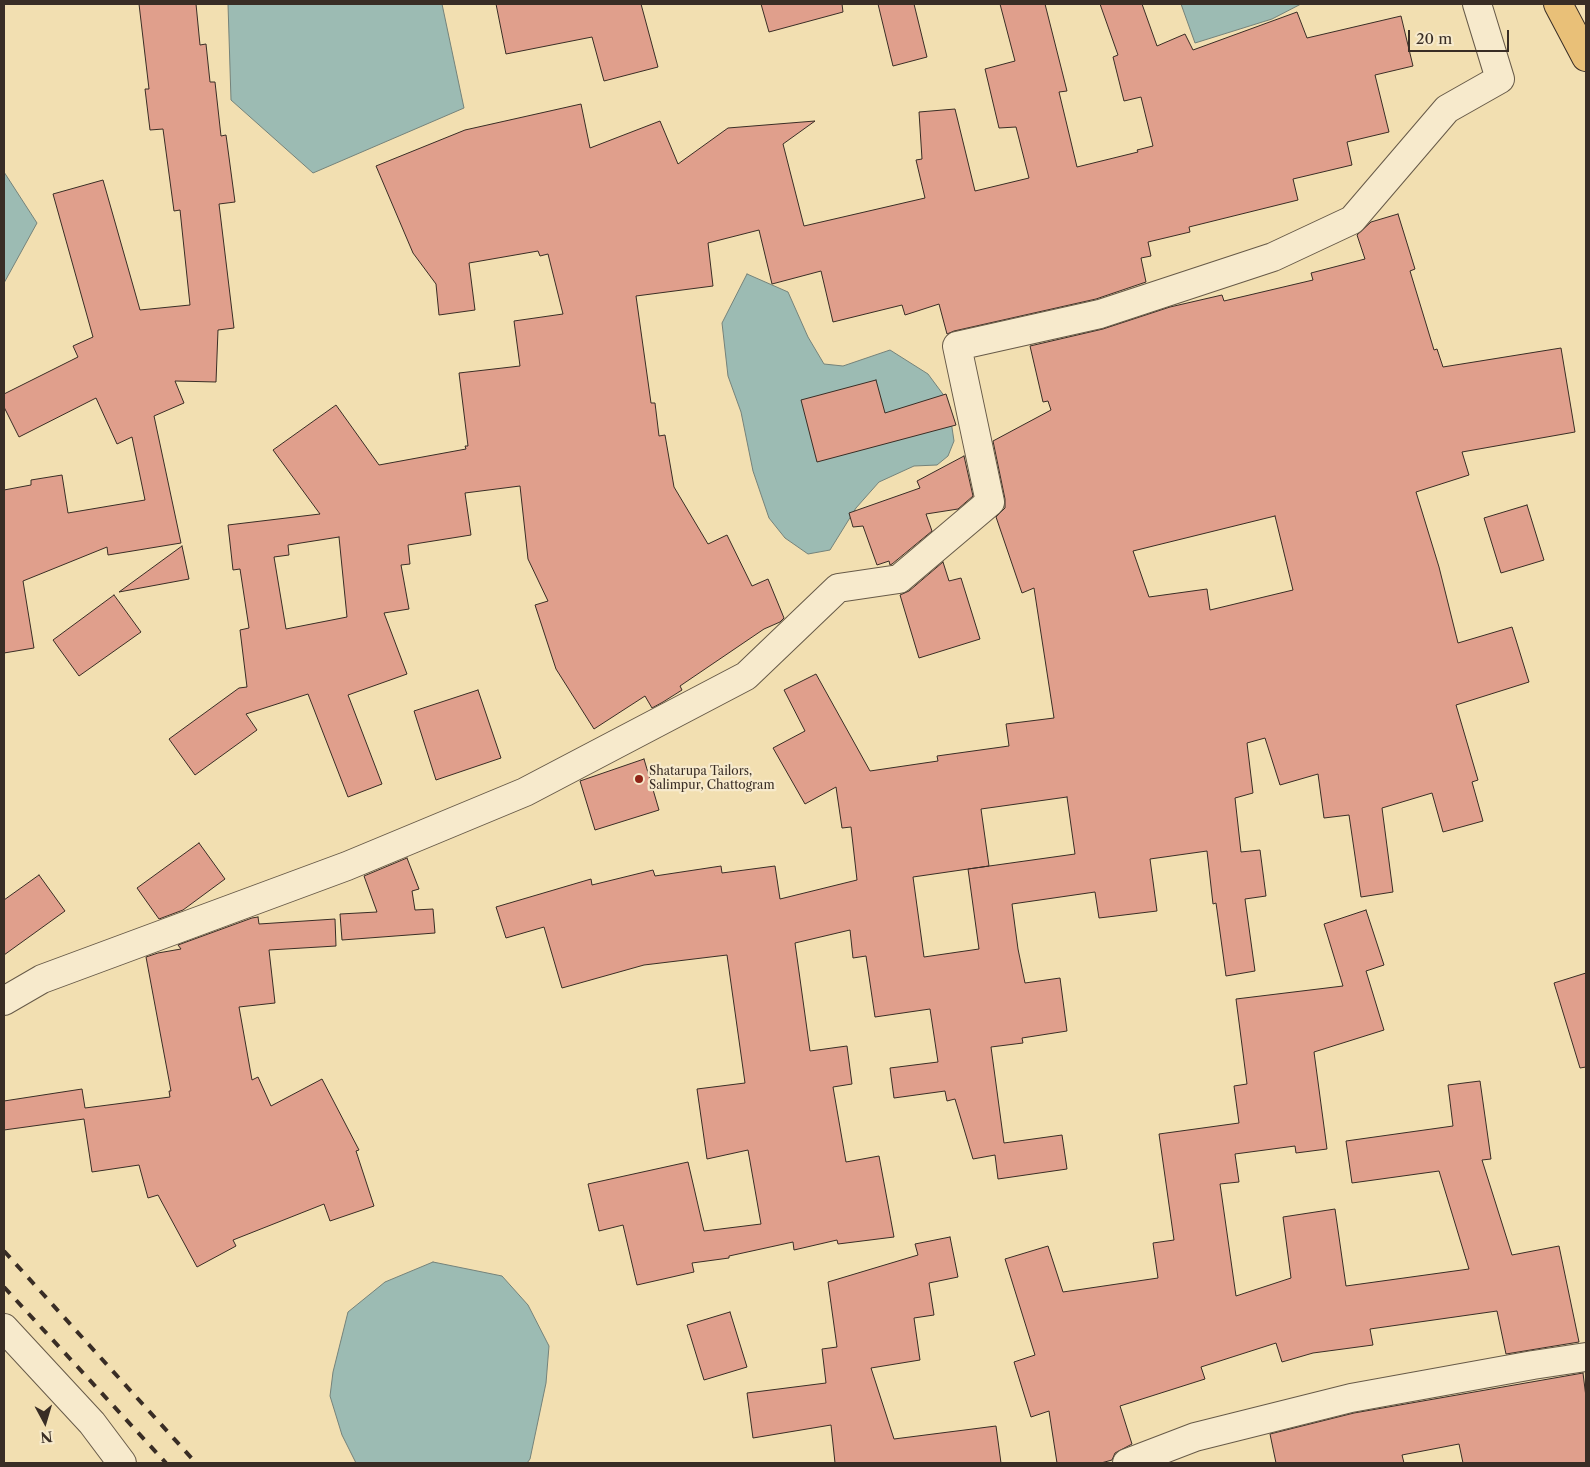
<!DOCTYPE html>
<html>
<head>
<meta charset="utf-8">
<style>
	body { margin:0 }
	#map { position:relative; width:1590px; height:1467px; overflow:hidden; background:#f2dfb1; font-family:"Libre Caslon Text",serif }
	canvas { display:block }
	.frame { position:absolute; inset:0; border:5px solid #392d25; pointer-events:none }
	.north { position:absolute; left:20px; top:1397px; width:50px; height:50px; -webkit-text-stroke:4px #f7eacc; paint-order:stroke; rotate:174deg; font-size:14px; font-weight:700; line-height:20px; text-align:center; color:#392d25 }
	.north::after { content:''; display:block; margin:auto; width:18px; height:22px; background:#392d25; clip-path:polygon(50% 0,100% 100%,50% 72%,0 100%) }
	.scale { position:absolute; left:1408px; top:30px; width:101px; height:22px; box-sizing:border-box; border:2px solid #392d25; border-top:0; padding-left:6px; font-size:15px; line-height:18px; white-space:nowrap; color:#392d25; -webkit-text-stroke:4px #f7eacc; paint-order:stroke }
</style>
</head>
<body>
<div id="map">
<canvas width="1590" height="1467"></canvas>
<div class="frame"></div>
<div class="north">N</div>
<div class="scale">20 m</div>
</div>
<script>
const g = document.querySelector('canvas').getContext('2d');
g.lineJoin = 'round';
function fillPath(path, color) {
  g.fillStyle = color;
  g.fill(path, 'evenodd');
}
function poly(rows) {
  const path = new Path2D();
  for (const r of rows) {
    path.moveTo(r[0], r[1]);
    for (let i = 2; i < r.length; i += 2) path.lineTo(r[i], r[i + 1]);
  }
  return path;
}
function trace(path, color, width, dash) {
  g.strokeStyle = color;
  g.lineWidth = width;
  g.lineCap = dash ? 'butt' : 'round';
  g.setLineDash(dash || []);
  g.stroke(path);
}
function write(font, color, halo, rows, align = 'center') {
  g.font = font + ' "Libre Caslon Text",serif';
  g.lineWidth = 4.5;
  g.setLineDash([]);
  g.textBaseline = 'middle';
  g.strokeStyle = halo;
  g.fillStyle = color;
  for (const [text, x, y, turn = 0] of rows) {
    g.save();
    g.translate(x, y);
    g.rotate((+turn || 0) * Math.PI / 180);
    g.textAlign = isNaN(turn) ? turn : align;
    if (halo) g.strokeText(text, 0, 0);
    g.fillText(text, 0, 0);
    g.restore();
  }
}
const water = poly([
	[228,4,442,4,464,108,313,173,231,100,228,4],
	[1181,4,1301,4,1272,19,1195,43,1181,4],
	[4,172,37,223,4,283,4,172],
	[747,274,788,292,808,337,824,364,843,366,890,350,928,374,948,401,954,441,948,456,937,465,914,466,879,482,856,508,830,550,808,554,785,538,769,518,753,471,741,412,728,376,722,323,747,274],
	[433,1262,502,1276,528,1305,549,1346,546,1383,530,1459,527,1463,356,1463,342,1435,330,1396,333,1372,348,1312,385,1282,433,1262]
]);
const building = poly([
	[139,4,196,4,200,45,206,44,210,82,215,82,221,136,226,135,235,202,219,204,234,328,218,330,216,382,175,381,184,403,154,416,181,543,108,555,107,547,23,581,34,648,4,653,4,490,31,485,31,480,62,475,68,513,145,500,132,437,117,444,96,398,19,437,4,407,4,394,78,357,73,346,93,337,53,194,103,180,140,310,190,305,180,210,174,211,163,129,150,130,145,89,149,89,139,4],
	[496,4,641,4,658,67,604,81,592,37,506,54,496,4],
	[761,4,842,4,843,12,769,32,761,4],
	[878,4,914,4,927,57,893,66,878,4],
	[1000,4,1045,4,1067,91,1059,92,1077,167,1138,152,1137,150,1153,146,1141,97,1124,101,1113,57,1118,55,1100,4,1142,4,1157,46,1185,34,1193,50,1297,12,1307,38,1401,16,1413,66,1375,75,1389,132,1347,142,1352,165,1293,179,1298,200,1189,227,1190,232,1148,242,1151,256,1141,258,1146,282,1096,299,954,331,947,334,939,304,905,315,902,305,833,322,821,271,772,284,759,230,708,243,713,286,636,296,651,403,655,403,659,436,665,435,674,487,708,544,727,535,752,586,768,579,784,618,780,622,764,629,680,686,682,690,663,702,652,708,645,696,594,729,556,669,535,605,548,601,528,559,520,486,465,493,471,535,408,545,410,564,401,565,409,609,384,613,407,674,348,695,382,784,348,797,308,694,246,714,257,730,195,775,169,739,239,688,247,687,240,630,249,628,240,569,233,570,228,525,320,514,273,450,336,405,379,465,466,449,465,446,468,446,459,373,520,366,514,321,563,314,548,254,540,256,538,251,469,263,475,310,439,315,436,284,413,253,376,166,465,130,581,104,590,148,660,121,678,164,728,128,815,121,783,144,804,226,925,198,916,160,922,159,919,112,955,109,975,191,1029,178,1016,127,999,128,985,69,1015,61,1000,4],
	[339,537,347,617,286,629,274,557,289,555,288,545,339,537],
	[1398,214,1415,269,1410,271,1434,350,1437,349,1443,367,1561,348,1575,432,1462,452,1469,475,1416,492,1439,567,1458,643,1512,627,1529,682,1456,705,1478,780,1472,782,1483,821,1443,832,1432,793,1382,808,1393,892,1361,897,1349,815,1324,818,1318,774,1280,785,1265,738,1247,743,1253,793,1235,798,1241,852,1260,850,1266,896,1245,899,1255,971,1226,976,1216,903,1213,904,1207,851,1150,859,1157,911,1099,918,1095,892,1012,904,1018,949,1025,983,1060,978,1067,1031,1022,1038,1023,1043,991,1047,1004,1143,1062,1135,1067,1169,998,1179,995,1155,973,1159,955,1099,947,1101,945,1091,894,1098,890,1068,938,1062,930,1009,875,1017,866,956,853,958,850,930,795,943,810,1051,847,1046,852,1084,833,1087,846,1162,879,1156,894,1237,838,1244,837,1240,794,1250,793,1242,729,1256,729,1258,692,1263,694,1272,637,1285,623,1225,599,1231,588,1184,688,1162,704,1231,761,1224,748,1150,707,1159,697,1089,745,1083,727,955,644,965,562,988,544,927,506,938,496,907,591,879,592,885,653,870,655,876,721,866,722,873,775,866,780,899,857,880,851,827,842,828,836,787,805,804,773,748,805,731,784,690,816,674,870,771,938,761,937,756,1009,746,1006,724,1054,718,1034,588,1022,593,996,517,1005,508,1005,499,993,441,1051,410,1048,401,1043,402,1030,346,1103,329,1170,307,1222,295,1224,301,1313,280,1311,273,1365,259,1357,235,1371,222,1398,214],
	[1275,516,1293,590,1210,610,1207,589,1149,597,1133,551,1275,516],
	[1067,797,1075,854,968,869,979,949,924,957,913,877,989,866,981,809,1067,797],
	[876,380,885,413,946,394,956,425,817,462,801,400,876,380],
	[964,456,973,496,958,509,926,514,932,531,892,564,890,565,889,561,877,565,863,526,853,527,849,513,920,488,917,481,964,456],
	[1527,505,1544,560,1501,573,1484,518,1527,505],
	[182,546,189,579,119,592,182,546],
	[943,562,949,581,961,578,980,639,919,658,900,595,909,591,943,562],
	[114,595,141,632,79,676,53,640,114,595],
	[478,690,501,758,436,780,414,711,478,690],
	[644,759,659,810,595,830,580,781,644,759],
	[199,843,225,879,183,910,159,919,137,888,199,843],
	[407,858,419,889,412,891,415,910,433,909,435,933,342,940,340,914,377,912,364,876,407,858],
	[39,875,65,911,4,955,4,900,39,875],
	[1366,910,1384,965,1366,971,1384,1030,1314,1052,1327,1149,1296,1153,1295,1146,1235,1154,1239,1182,1220,1184,1236,1296,1291,1278,1283,1217,1335,1209,1346,1286,1469,1269,1439,1171,1352,1183,1346,1141,1453,1126,1448,1085,1480,1081,1491,1159,1482,1160,1512,1255,1559,1246,1579,1342,1506,1354,1497,1311,1370,1329,1373,1345,1313,1353,1282,1362,1276,1343,1201,1367,1205,1379,1120,1406,1132,1444,1115,1453,1112,1460,1101,1463,1057,1463,1049,1411,1031,1417,1014,1362,1035,1355,1005,1259,1048,1246,1063,1292,1158,1278,1153,1243,1174,1240,1159,1134,1239,1123,1234,1086,1247,1084,1236,999,1343,986,1324,924,1366,910],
	[258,917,259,924,335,919,336,946,269,950,275,1003,239,1007,252,1080,258,1077,271,1106,322,1079,359,1150,356,1151,374,1206,330,1221,324,1204,233,1240,236,1246,197,1267,158,1195,148,1198,139,1165,92,1172,84,1119,4,1130,4,1101,82,1089,85,1108,170,1097,169,1091,171,1091,146,957,158,953,181,949,178,945,252,918,258,917],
	[1586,973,1586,1067,1580,1068,1554,983,1586,973],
	[950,1237,958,1277,929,1283,934,1315,914,1318,920,1360,871,1368,894,1439,996,1426,1001,1463,835,1463,831,1425,753,1438,747,1393,826,1383,822,1349,837,1347,828,1282,918,1255,915,1244,950,1237],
	[730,1312,747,1367,704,1380,687,1325,730,1312],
	[1583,1373,1586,1397,1586,1463,1463,1463,1459,1444,1402,1455,1404,1463,1276,1463,1270,1434,1354,1413,1583,1373]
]);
const street = poly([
	[4,1001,42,979,347,866,525,792,746,676,838,588,899,579,990,502,957,346,1100,314,1273,257,1352,220,1447,109,1500,79,1477,4],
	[4,1328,92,1423,122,1463],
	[1127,1463,1195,1437,1351,1398,1533,1365,1586,1357]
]);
const highway = poly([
	[1558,4,1586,57]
]);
const rail = poly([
	[4,1251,196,1463],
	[4,1287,166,1463]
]);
const markers = [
	[639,779,5,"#8f2418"]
];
const poiNames = [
	["Shatarupa Tailors,",649,772],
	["Salimpur, Chattogram",649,786]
];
fillPath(water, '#9cbbb3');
trace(water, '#74827a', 1);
fillPath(building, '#e09f8c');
trace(building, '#392d25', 1);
trace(street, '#675a48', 30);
trace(highway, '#392d25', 30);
trace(street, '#f7eacc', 28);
trace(highway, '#e9c078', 28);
trace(rail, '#392d25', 4, [9, 9]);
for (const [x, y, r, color] of markers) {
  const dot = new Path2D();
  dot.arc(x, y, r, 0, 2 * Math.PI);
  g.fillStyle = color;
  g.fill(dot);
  trace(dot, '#f7eacc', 2);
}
write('12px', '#392d25', '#f7eacc', poiNames, 'left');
</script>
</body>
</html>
